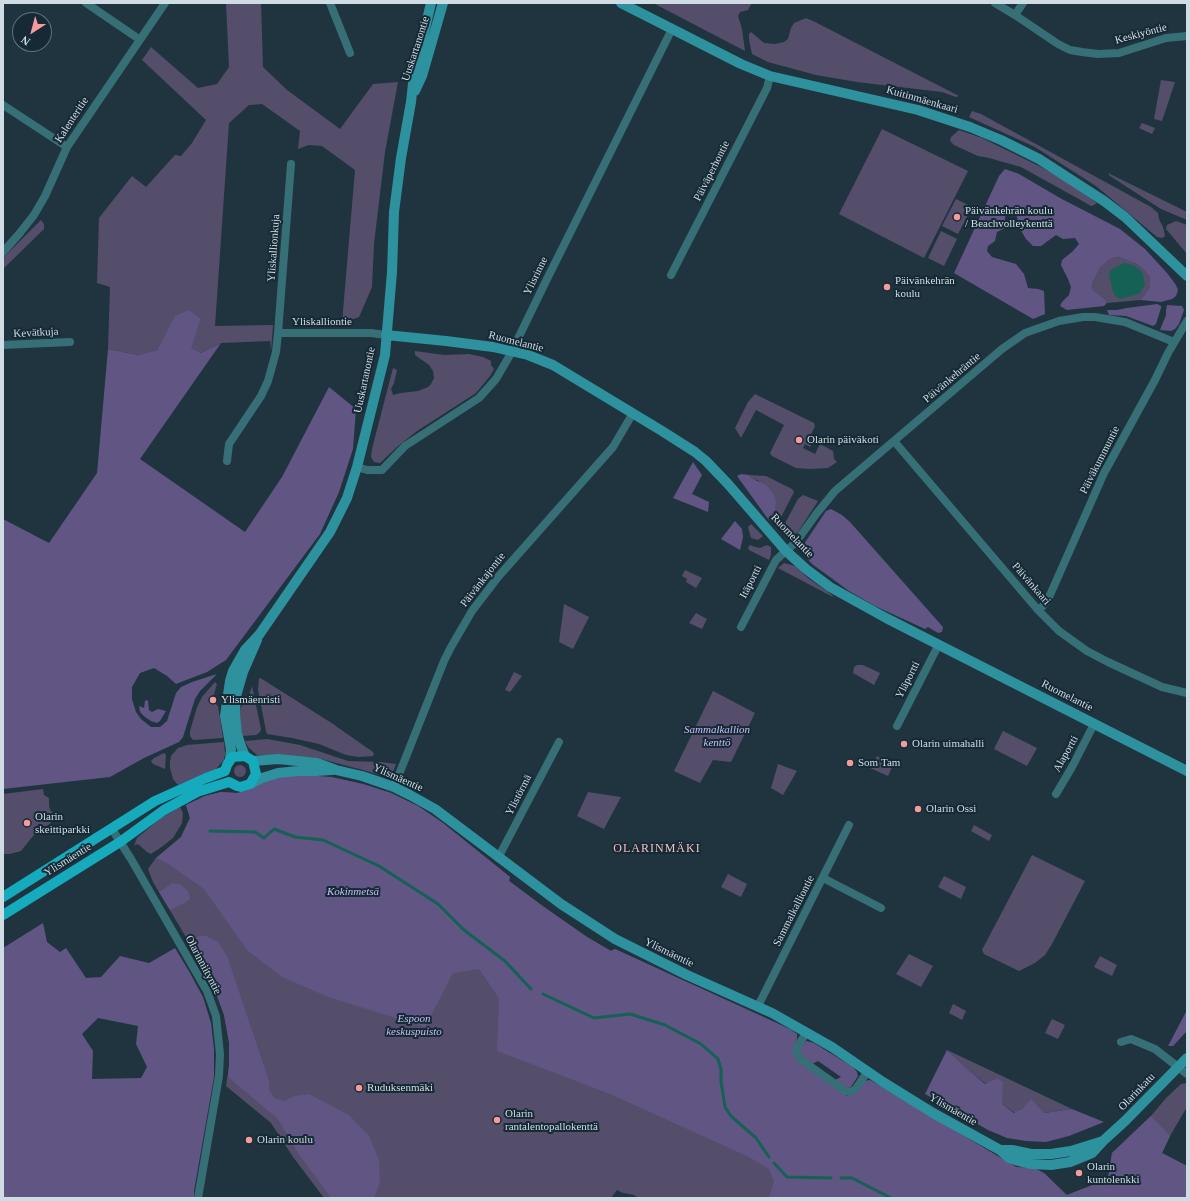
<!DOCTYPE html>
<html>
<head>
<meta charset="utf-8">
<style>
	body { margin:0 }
	#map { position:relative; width:1190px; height:1201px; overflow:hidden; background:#203440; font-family:Georgia,serif }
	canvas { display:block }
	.frame { position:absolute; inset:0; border:4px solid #d0dce4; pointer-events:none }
	.north { position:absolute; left:12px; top:12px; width:40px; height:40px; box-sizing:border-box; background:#162a36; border:1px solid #60717c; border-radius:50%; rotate:216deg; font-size:11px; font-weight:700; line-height:16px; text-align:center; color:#d0dce4 }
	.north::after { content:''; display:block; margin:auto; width:14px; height:18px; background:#f59b9b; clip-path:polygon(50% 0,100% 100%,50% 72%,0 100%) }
</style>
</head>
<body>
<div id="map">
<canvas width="1190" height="1201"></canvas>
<div class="frame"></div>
<div class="north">N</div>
</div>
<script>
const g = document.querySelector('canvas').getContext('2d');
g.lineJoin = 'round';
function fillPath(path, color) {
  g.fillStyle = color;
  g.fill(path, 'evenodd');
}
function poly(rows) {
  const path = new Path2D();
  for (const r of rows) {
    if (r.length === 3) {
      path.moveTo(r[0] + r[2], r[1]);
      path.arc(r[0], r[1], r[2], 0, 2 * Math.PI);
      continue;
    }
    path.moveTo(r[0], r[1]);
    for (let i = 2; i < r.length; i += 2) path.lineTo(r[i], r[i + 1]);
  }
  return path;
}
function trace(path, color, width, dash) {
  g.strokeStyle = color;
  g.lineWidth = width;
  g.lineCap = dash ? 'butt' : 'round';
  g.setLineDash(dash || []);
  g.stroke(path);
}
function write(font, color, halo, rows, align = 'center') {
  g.font = font + ' Georgia,serif';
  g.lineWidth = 4;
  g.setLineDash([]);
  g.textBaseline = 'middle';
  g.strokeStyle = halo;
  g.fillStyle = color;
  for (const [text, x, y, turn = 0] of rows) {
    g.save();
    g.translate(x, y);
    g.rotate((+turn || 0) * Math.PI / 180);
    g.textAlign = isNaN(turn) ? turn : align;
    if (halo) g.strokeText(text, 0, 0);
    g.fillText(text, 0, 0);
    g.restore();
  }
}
const green = poly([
	[226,3,261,3,263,67,287,90,340,129,373,84,398,82,385,152,374,244,372,287,359,317,342,323,355,170,322,146,309,145,298,149,300,131,262,104,249,105,229,123,215,326,273,325,271,351,270,341,221,343,201,353,190,348,201,319,175,317,157,350,138,355,108,349,110,287,97,283,99,218,132,176,146,187,175,155,181,156,192,143,206,120,142,60,151,47,198,88,217,84,229,67],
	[653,3,752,3,748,10,740,12,738,16,742,29,745,51],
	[806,18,817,23,959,96,956,97,942,92,857,82,816,75,768,62,752,54,749,40,749,34,751,32,764,43,775,44,784,42,788,39,791,28,794,23],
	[1161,80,1175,82,1162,121,1154,119],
	[972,111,981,114,1151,207,1158,213,1159,219,1163,227,1165,236,1162,238,1157,237,1096,186,1035,147,969,117],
	[1142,123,1155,128,1152,134,1139,128],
	[882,129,968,171,924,258,839,214],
	[959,130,982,138,1039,166,1067,181,1097,203,1094,205,1091,206,1086,203,1021,167,989,158,978,156,954,145,950,141,951,137],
	[1108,173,1187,212,1187,220,1161,209,1110,176],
	[956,199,972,207,958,234,942,226],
	[41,220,44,224,44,229,3,269,3,258],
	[1176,221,1187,225,1187,254,1166,229,1167,225],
	[941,231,957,239,944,266,928,258],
	[1118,257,1137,264,1145,271,1150,277,1150,286,1146,293,1140,300,1107,303,1105,299,1093,290,1092,284,1100,268,1110,259],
	[415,351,444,355,469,354,483,357,491,361,491,365,494,369,490,376,476,393,417,431,397,447,380,463,374,462,371,457,372,449,393,368,397,370,394,383,391,389,393,395,401,393,418,391,428,387,431,384,434,378,433,371,429,365,415,355],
	[755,394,814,423,815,426,809,438,813,441,810,447,805,444,803,448,815,454,820,444,833,451,834,459,837,462,828,468,810,469,796,468,772,456,770,453,784,425,756,410,741,438,735,428,748,402],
	[749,475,766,476,792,489,794,492,777,525,774,522,772,522,768,519,771,515,759,481,753,479],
	[803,495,818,501,798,532,793,536,788,537,786,536,782,529,798,499],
	[751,524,763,536,758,540,751,538,748,527],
	[750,545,755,547,760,548,767,545,771,547,771,555,769,560,749,550,748,548],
	[784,563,795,566,808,578,832,595,833,597,778,568],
	[685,570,702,578,696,588,686,582,687,579,682,576],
	[564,604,589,617,573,649,559,642],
	[696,613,707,619,702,629,689,623],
	[857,665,863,665,880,673,874,685,853,673,854,667],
	[514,672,522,676,510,692,505,690],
	[259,678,262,679,330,722,373,752,374,754,373,756,359,757,346,755,319,744,292,738,267,734,266,731,258,690],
	[215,682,217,684,212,701,218,706,223,738,193,740,190,736,190,731,197,707,202,697],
	[252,686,261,729,260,732,256,735,242,736,239,714,243,703,247,704],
	[713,691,755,713,731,762,713,760,700,783,674,771],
	[1003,731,1037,748,1027,766,994,749],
	[267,739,300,745,348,761,380,762,396,764,393,772,389,775,383,776,363,770,317,758,257,755,248,747,245,741],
	[224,742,225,754,224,760,216,769,178,785,173,779,170,768,170,761,171,756,178,748,187,745],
	[164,753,166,755,165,769,153,764,151,761,154,758],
	[877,756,893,765,888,776,870,768],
	[778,764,797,771,783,795,771,788],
	[240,771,6],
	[331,777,363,784,391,793,418,806,443,823,510,877,509,881,544,907,587,937,611,951,615,949,797,1034,797,1038,794,1049,799,1063,847,1096,853,1095,870,1080,1016,1167,1034,1168,1044,1173,1067,1195,1108,1179,1112,1153,1151,1116,1166,1098,1181,1084,1187,1083,1187,1107,1170,1136,1162,1153,1187,1166,1187,1198,639,1198,634,1195,623,1193,617,1190,611,1198,324,1198,293,1157,271,1123,226,1086,229,1066,229,1042,224,1015,211,979,153,882,148,869,156,858,181,837,190,818,186,805,205,796,221,792,237,793,246,791,261,783],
	[43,789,44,795,49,798,49,806,50,810,55,815,54,820,48,825,37,831,21,851,10,854,3,854,3,794],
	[588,792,621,797,604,829,577,816],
	[180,807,183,813,182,823,173,838,163,846,151,854,147,852,139,845,137,844,134,846,137,838,161,818],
	[974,825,992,835,989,841,971,831],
	[1032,855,1085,881,1052,944,1045,955,1035,963,1019,971,984,954,982,950],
	[728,874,747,884,741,897,721,887],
	[944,876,966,887,961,899,938,887],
	[909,954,933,966,921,987,896,974],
	[1100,956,1117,965,1112,976,1094,967],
	[953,1004,966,1011,962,1020,949,1013],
	[1052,1019,1065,1025,1058,1039,1045,1033],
	[947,1050,1072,1109,1044,1113,1023,1108,1015,1113,1002,1104,997,1078,986,1084,973,1074]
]);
const forest = poly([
	[1005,169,1019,174,1060,198,1120,229,1145,249,1167,273,1176,285,1178,290,1176,296,1172,299,1161,302,1140,300,1146,293,1150,286,1150,277,1145,271,1137,264,1118,257,1110,259,1100,268,1092,284,1093,290,1105,299,1107,303,1104,306,1067,310,1060,306,1062,302,1069,295,1071,287,1068,279,1061,265,1062,260,1073,251,1079,244,1075,238,1063,239,1056,235,1041,246,1033,246,1026,239,1020,229,1017,217,1014,211,1007,211,1005,217,1005,228,997,232,995,241,988,246,987,251,992,257,1016,264,1024,274,1028,288,1038,289,1044,291,1045,314,1033,319,954,273,999,176],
	[1157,304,1161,306,1161,308,1156,324,1153,326,1126,316,1109,315,1107,310,1117,310,1127,308],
	[1167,305,1182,306,1184,310,1179,324,1175,329,1171,331,1160,330,1166,315,1166,310],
	[189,310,201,319,191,348,201,353,221,343,140,459,245,532,282,477,329,387,356,409,353,449,339,492,320,534,226,660,207,672,176,684,167,676,154,668,140,673,132,687,132,699,136,712,141,719,151,727,160,727,167,721,176,693,181,687,192,682,217,674,200,691,195,699,183,737,179,742,144,758,110,777,3,789,3,519,49,543,97,473,108,349,138,355,157,350,175,316],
	[693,462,702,475,692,494,709,502,708,512,673,498],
	[741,474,749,475,753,479,766,485,773,493,776,502,775,509,768,519,737,476],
	[831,509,842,515,850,522,943,627,942,632,938,633,928,627,925,629,875,606,849,591,812,564,804,555,804,544,826,511],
	[735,521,742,529,743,537,740,550,721,539],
	[146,700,148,701,149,710,152,712,158,709,166,711,160,721,157,723,151,721,145,717,140,712,139,706,144,708,145,701],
	[305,775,331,777,363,784,391,793,418,806,443,823,510,877,509,881,544,907,587,937,611,951,615,949,790,1029,797,1034,797,1038,794,1049,799,1063,847,1096,853,1095,865,1081,870,1080,1016,1167,1034,1168,1044,1173,1064,1193,1067,1195,1108,1179,1112,1153,1151,1116,1170,1136,1162,1153,1187,1166,1187,1198,769,1198,774,1181,769,1169,749,1157,610,1094,497,1051,499,998,479,969,453,973,425,1027,328,997,282,977,247,950,204,889,167,863,156,858,181,837,190,818,186,805,205,796,221,792,237,793,246,791,261,783,281,776],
	[173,883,181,885,188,891,190,898,186,902,170,910,159,892],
	[43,923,47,942,60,952,66,948,86,978,101,977,120,956,149,963,175,948,190,973,203,997,211,1023,214,1049,214,1077,194,1191,194,1198,3,1198,3,948],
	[98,1018,138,1026,136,1044,147,1067,141,1078,92,1079,93,1051,82,1034],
	[199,936,206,936,218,942,227,956,269,1081,269,1090,274,1098,284,1101,294,1096,309,1094,349,1115,369,1136,379,1160,380,1182,374,1198,331,1198,298,1153,278,1119,228,1077,229,1066,229,1042,224,1015,211,979,190,942],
	[1187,1010,1187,1031,1173,1046,1168,1046],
	[807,1041,814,1043,853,1067,857,1072,858,1076,851,1087,848,1088,833,1081,841,1077,818,1061,810,1065,799,1051,803,1043],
	[947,1050,973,1074,985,1084,997,1078,1003,1082,1002,1104,1014,1113,1023,1108,1031,1099,1044,1113,1072,1109,1104,1122,1069,1136,1046,1142,1026,1141,1007,1138,988,1130,925,1094]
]);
const water = poly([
	[1124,263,1133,265,1139,269,1143,274,1145,285,1139,294,1120,299,1115,296,1112,289,1109,274,1111,270]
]);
const stream = poly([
	[210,831,255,832,264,838,274,829,295,837,323,840,379,866,438,904,464,930,505,961,531,989],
	[543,994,594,1018,630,1014,665,1025,701,1044,718,1059,721,1069,721,1081,725,1107,731,1116,756,1138,769,1157],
	[774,1163,787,1177,831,1178],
	[841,1178,852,1178,891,1198]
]);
const street = poly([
	[86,3,136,37],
	[330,3,350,53],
	[995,3,1015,15,1058,44,1070,50,1082,52,1098,54,1119,53,1166,38,1187,36],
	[1015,15,1023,3],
	[3,105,67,147],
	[3,252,19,234,34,215,45,196,67,147,165,3],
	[671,275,767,88,770,76],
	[278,333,291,164],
	[3,345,70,342],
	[894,441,1038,610,1059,631,1087,651,1108,662,1162,687,1187,693],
	[227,461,229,444,261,396,268,381,276,352,278,333,371,333,386,335],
	[357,467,367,470,382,470,405,446,479,398,496,379,510,355,546,281,672,29],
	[1038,610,1043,606,1050,595,1104,473,1155,380,1168,353,1187,321],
	[741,627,776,560,796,542,817,513,835,491,1002,349,1025,333,1059,321,1083,317,1095,317,1125,322,1174,342],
	[897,726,939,644],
	[394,787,444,661,451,647,472,611,498,577,613,447,633,413],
	[1056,794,1072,767,1094,724],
	[112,829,131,859,207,991,216,1016,220,1054,219,1076,198,1198],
	[498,858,559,742],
	[823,878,881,908],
	[758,1006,849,825],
	[807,1032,797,1047,796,1051,800,1059,845,1091,850,1092,855,1090,868,1071],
	[1121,1042,1131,1039,1155,1049,1187,1074]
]);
const secondary = poly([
	[621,3,741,64,770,76,918,110,970,127,1001,140,1039,159,1104,201,1125,217,1187,276],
	[415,91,422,76,443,3],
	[386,335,446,341,493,347,528,355,553,365,662,431,695,452,706,461,728,484,786,551,806,569,830,587,886,618,1187,771],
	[245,756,242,749,237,734,235,714,236,696,243,672,257,640],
	[230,760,231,749,225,716,230,681,233,671,245,650,259,635,330,532,347,498,357,467,385,355,392,272,394,212,401,158,411,102,414,74,431,3],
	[253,761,278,759,317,763,336,770,362,776,394,787,410,795,435,809,561,904,615,939,687,975,772,1013,832,1047,883,1082,933,1113,1000,1150,1009,1158,1018,1161,1031,1164,1051,1165,1070,1162,1092,1153,1103,1141,1125,1121,1187,1058],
	[250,784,262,778,278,773,298,771,316,771,332,770],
	[1000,1150,1012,1150,1031,1154,1051,1154,1071,1151,1103,1141]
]);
const primary = poly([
	[3,897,155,801,206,778,225,771,227,765,232,757,245,756,253,761,256,774,250,784,241,787,237,786,229,782,197,792,164,810,120,842,3,915]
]);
const markers = [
	[957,217,4,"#f59b9b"],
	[887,287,4,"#f59b9b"],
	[799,440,4,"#f59b9b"],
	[213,700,4,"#f59b9b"],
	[904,744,4,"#f59b9b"],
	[850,763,4,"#f59b9b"],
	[918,809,4,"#f59b9b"],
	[27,823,4,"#f59b9b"],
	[359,1088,4,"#f59b9b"],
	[497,1120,4,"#f59b9b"],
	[249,1140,4,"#f59b9b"],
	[1079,1173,4,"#f59b9b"]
];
const streetNames = [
	["Keskiyöntie",1141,34,-15],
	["Uuskartanontie",416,49,-72],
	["Kuitinmäenkaari",922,100,16],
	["Kalenteritie",72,120,-57],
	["Päiväperhontie",712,171,-63],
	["Yliskallionkuja",274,248,-86],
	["Ylisrinne",536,276,-64],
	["Yliskalliontie",322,322],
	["Kevätkuja",36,333,-3],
	["Ruomelantie",516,342,14],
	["Päivänkehräntie",952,378,-40],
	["Uuskartanontie",365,380,-78],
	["Päiväkummuntie",1100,460,-63],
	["Ruomelantie",792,536,46],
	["Päivänkajontie",483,580,-52],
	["Itäportti",751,582,-63],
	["Päivänkaari",1031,584,49],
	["Yläportti",908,680,-63],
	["Ruomelantie",1067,696,27],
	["Alaportti",1066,754,-61],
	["Ylismäentie",398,778,24],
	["Ylistörmä",519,795,-63],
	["Ylismäentie",68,860,-32],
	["Sammalkalliontie",794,911,-63],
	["Ylismäentie",669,953,26],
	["Olarinniityntie",203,965,62],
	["Olarinkatu",1137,1092,-46],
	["Ylismäentie",953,1110,30]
];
const poiNames = [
	["Päivänkehrän koulu",965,211],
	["/ Beachvolleykenttä",965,224],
	["Päivänkehrän",895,281],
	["koulu",895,294],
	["Olarin päiväkoti",807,440],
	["Ylismäenristi",221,700],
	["Olarin uimahalli",912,744],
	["Som Tam",858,763],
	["Olarin Ossi",926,809],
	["Olarin",35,817],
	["skeittiparkki",35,830],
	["Ruduksenmäki",367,1088],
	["Olarin",505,1114],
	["rantalentopallokenttä",505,1127],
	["Olarin koulu",257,1140],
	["Olarin",1087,1167],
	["kuntolenkki",1087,1180]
];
const parkNames = [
	["Sammalkallion",717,730],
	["kenttö",717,743],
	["Kokinmetsä",353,892],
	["Espoon",414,1019],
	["keskuspuisto",414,1032]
];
const neighbourhoodNames = [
	["OLARINMÄKI",657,849]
];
fillPath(green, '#544e6b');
fillPath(forest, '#605583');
fillPath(water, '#156155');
trace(stream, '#156155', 3);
trace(street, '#376f77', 8);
trace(secondary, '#2d919e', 10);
trace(primary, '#15abbc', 10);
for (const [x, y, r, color] of markers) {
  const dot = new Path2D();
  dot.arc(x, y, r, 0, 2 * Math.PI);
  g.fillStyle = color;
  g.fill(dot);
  trace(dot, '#162a36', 1.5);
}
write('11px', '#d0dce4', '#162a36', streetNames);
write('11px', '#d0dce4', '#162a36', poiNames, 'left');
write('italic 11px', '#c9bdf8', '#162a36', parkNames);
g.letterSpacing = '1px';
write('12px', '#f4c0bf', '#162a36', neighbourhoodNames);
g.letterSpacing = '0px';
</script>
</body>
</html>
